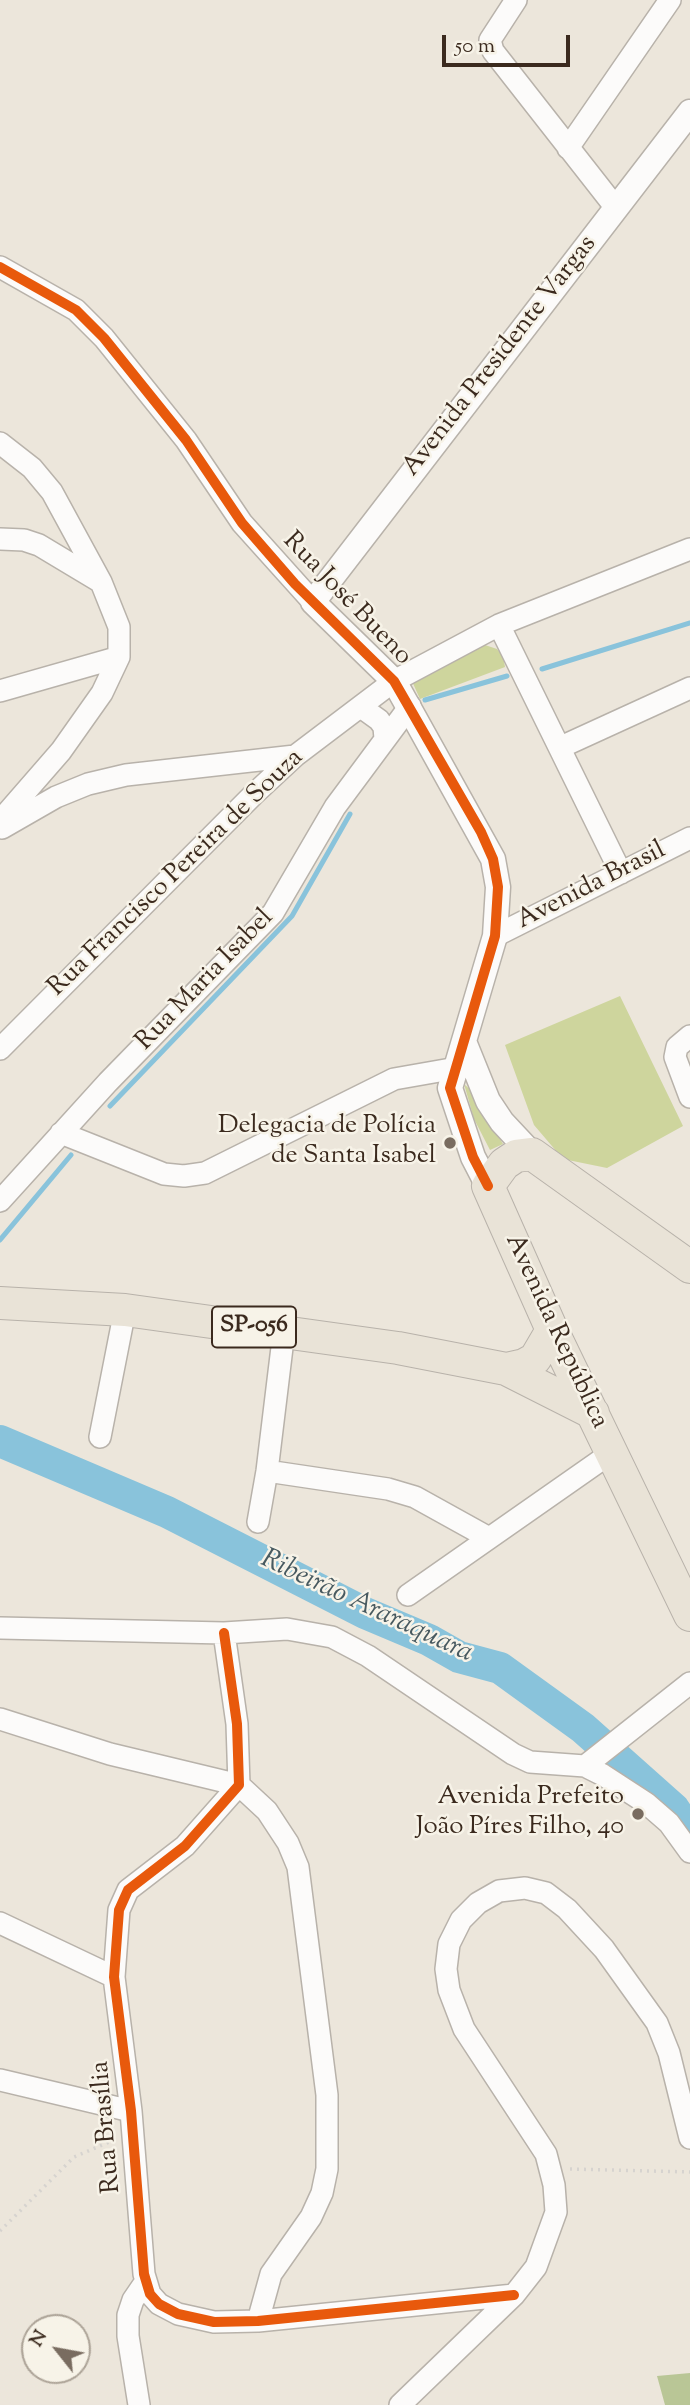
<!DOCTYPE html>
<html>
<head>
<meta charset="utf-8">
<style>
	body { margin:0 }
	#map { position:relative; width:690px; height:2405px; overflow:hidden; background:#ece6db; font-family:"Sorts Mill Goudy",serif }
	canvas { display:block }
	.north { position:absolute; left:21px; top:2314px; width:70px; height:70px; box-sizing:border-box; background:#f7f3e8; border:2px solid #aca397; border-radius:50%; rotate:301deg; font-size:19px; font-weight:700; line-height:28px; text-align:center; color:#3b2a1e }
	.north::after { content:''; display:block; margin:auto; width:24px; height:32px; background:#796c60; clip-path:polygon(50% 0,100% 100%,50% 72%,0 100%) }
	.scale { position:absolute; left:442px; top:35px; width:128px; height:32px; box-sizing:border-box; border:4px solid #3b2a1e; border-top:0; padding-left:9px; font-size:21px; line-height:24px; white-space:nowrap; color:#3b2a1e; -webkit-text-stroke:5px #f7f3e8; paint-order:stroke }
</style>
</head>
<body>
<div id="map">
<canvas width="690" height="2405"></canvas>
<div class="north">N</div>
<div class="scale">50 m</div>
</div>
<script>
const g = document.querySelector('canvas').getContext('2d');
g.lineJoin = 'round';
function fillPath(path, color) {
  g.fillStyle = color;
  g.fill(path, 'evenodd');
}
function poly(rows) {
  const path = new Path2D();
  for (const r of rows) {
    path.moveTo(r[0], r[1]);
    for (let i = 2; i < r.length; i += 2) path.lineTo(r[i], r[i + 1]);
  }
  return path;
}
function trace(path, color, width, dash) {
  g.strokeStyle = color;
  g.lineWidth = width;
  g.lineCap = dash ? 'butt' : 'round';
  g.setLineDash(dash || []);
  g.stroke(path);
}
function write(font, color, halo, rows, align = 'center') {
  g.font = font + ' "Sorts Mill Goudy",serif';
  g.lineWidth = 5;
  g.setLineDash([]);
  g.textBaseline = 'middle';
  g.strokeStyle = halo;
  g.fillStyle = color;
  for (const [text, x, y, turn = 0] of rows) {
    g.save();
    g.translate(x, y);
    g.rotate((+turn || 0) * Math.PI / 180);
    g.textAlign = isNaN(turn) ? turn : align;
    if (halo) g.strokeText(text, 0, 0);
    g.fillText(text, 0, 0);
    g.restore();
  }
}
const green = poly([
	[482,644,497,649,503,656,505,667,420,699,411,679],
	[620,996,683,1126,607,1168,563,1159,534,1125,505,1045],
	[464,1084,474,1093,503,1144,490,1150,474,1119]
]);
const forest = poly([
	[690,2373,690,2405,665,2405,657,2376]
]);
const stream = poly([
	[542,669,690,623],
	[425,700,507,676],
	[110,1106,292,916,350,814],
	[0,1240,71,1155]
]);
const river = poly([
	[0,1441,167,1512,365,1613,429,1640,459,1657,500,1668,583,1728,674,1809,690,1834]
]);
const path = poly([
	[570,2169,690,2172],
	[0,2231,74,2157,114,2140]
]);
const minor = poly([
	[516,0,490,40,493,51,616,208],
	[568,148,670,0],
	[0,267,76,310,104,338,186,440,242,523,313,602],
	[0,443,32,468,52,492,101,582,119,627,119,657,102,693,61,751,0,821],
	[0,539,24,540,39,545,99,581],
	[499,625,621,873],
	[0,691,119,657],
	[361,707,379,720,384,727,385,739],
	[561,747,690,688],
	[2,828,56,797,88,784,126,775,295,756],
	[495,936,690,838],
	[690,1036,677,1047,675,1057,690,1097],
	[0,1049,253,795,295,756,394,681,499,625,690,549],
	[61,1133,164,1174,184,1176,205,1173,394,1079,468,1066],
	[0,1201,108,1082,273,913,335,807,410,706],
	[100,1437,125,1310],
	[267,1471,388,1489,415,1497,489,1538],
	[258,1522,267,1471,284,1331],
	[408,1595,611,1453],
	[0,1628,224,1633,287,1629,332,1637,368,1656,513,1754,530,1762,585,1766,603,1775,646,1803,669,1823,690,1852],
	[224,1633,237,1724,239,1785,185,1846,128,1890,119,1910,114,1977,131,2111,144,2274,150,2294,159,2304,178,2314,214,2322,258,2321,514,2295],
	[0,1719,110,1754,239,1785,267,1811,288,1843,298,1867,327,2095,327,2169,322,2193,311,2217,271,2274,258,2321],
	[585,1766,690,1683],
	[0,1923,114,1977],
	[0,2080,131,2111],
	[139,2405,128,2336,128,2315,133,2300,146,2281],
	[400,2405,514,2295,536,2267,556,2212,554,2185,546,2154,464,2029,449,1990,446,1969,449,1944,461,1920,478,1903,499,1891,525,1888,546,1893,567,1909,604,1949,657,2023,669,2053,690,2138]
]);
const tertiary = poly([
	[465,1044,488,1101,502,1122,532,1154],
	[488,1186,473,1157,450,1088,495,936,498,887,493,859,394,681,313,602,690,112]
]);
const primary = poly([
	[690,1267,532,1154,516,1156,504,1164,488,1186,552,1330,690,1615],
	[0,1303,125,1310,398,1348,506,1369,593,1413],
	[506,1369,524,1365,535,1359,552,1330]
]);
const cycleway = poly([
	[0,267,76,310,104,338,186,440,242,523,295,584,394,681,481,832,493,859,498,887,495,936,450,1088,473,1157,488,1186],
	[224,1633,237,1724,239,1785,185,1846,128,1890,119,1910,114,1977,131,2111,144,2274,150,2294,159,2304,178,2314,214,2322,258,2321,514,2295]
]);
const markers = [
	[450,1143,7,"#796c60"],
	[638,1814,7,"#796c60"]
];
const shields = [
	[254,1327,84]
];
const shieldNames = [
	["SP-056",254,1327]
];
const streetNames = [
	["Avenida Presidente Vargas",501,357,-52],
	["Rua José Bueno",346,600,46],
	["Rua Francisco Pereira de Souza",177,874,-44],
	["Avenida Brasil",592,887,-27],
	["Rua Maria Isabel",206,981,-46],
	["Avenida República",555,1332,65],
	["Rua Brasília",108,2127,-95]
];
const poiNames = [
	["Delegacia de Polícia",436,1128],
	["de Santa Isabel",436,1158],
	["Avenida Prefeito",624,1799],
	["João Píres Filho, 40",624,1829]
];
const waterNames = [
	["Ribeirão Araraquara",366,1608,25]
];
fillPath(green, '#ced59d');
fillPath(forest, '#b9c696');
trace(stream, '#89c3db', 5);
trace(river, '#89c3db', 32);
trace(minor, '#b8b2aa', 24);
trace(tertiary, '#b8b2aa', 27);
trace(primary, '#b8b2aa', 34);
trace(path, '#d6d3cf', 3.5, [2, 5]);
trace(minor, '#fcfbfa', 21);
trace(tertiary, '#fcfbfa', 24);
trace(primary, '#e9e3d7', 32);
trace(cycleway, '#e8590c', 10);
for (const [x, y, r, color] of markers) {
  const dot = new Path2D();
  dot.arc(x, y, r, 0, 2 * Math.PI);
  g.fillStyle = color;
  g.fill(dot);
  trace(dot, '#f7f3e8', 2.5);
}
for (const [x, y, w] of shields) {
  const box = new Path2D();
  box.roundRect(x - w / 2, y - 20.5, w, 41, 5);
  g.fillStyle = '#f7f3e8';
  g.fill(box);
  trace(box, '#3b2a1e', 2);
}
write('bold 24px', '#3b2a1e', null, shieldNames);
write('26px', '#3b2a1e', '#f7f3e8', streetNames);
write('26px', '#3b2a1e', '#f7f3e8', poiNames, 'right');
write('italic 28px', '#485a60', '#f7f3e8', waterNames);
</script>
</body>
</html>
